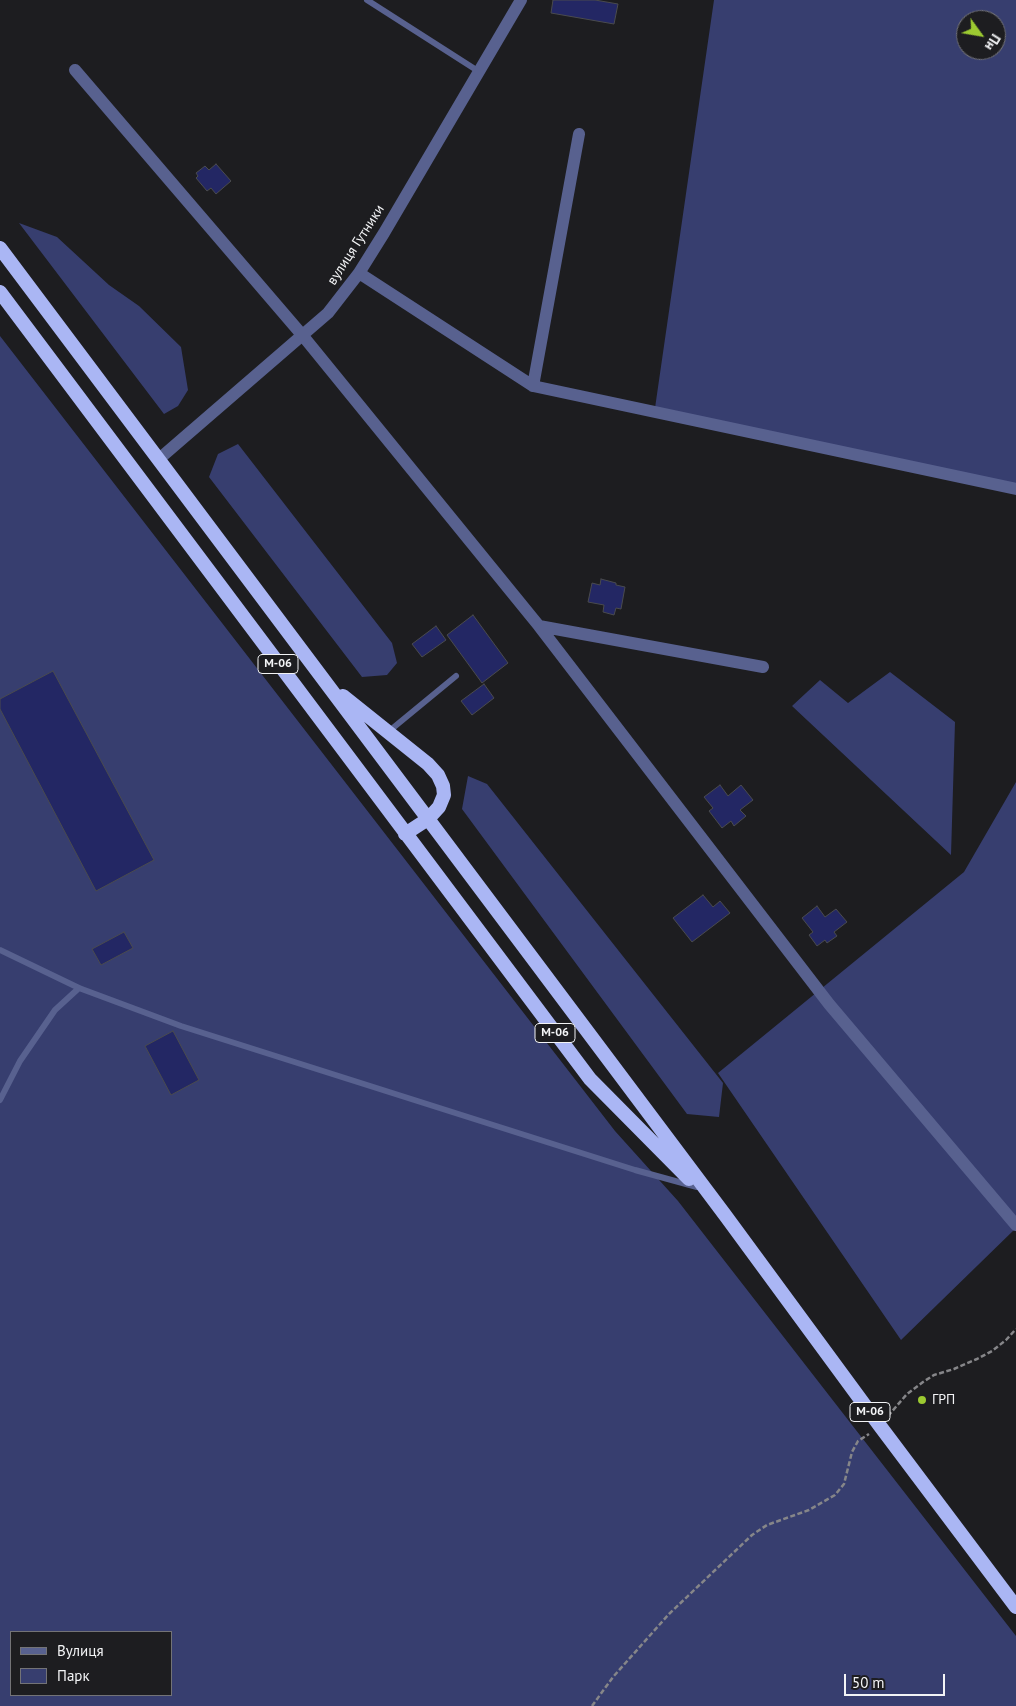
<!DOCTYPE html>
<html>
<head>
<meta charset="utf-8">
<style>
	body { margin:0 }
	#map { position:relative; width:1016px; height:1706px; overflow:hidden; background:#1d1d20; font-family:"PT Sans",sans-serif }
	canvas { display:block }
	.legend { position:absolute; left:10px; top:1631px; width:162px; height:65px; box-sizing:border-box; background:#1d1d20; border:1px solid #737376; margin:0; padding:6px 9px; list-style:none; font-size:15px; color:#f3f4f6 }
	.legend li { display:flex; align-items:center; gap:10px; height:25px }
	.legend b { width:25px; border:1px solid #737376 }
	.north { position:absolute; left:956px; top:10px; width:50px; height:50px; box-sizing:border-box; background:#1d1d20; border:1px solid #737376; border-radius:50%; rotate:122deg; font-size:14px; font-weight:700; line-height:20px; text-align:center; color:#f3f4f6 }
	.north::after { content:''; display:block; margin:auto; width:18px; height:22px; background:#9cca31; clip-path:polygon(50% 0,100% 100%,50% 72%,0 100%) }
	.scale { position:absolute; left:844px; top:1674px; width:101px; height:22px; box-sizing:border-box; border:2px solid #f3f4f6; border-top:0; padding-left:6px; font-size:15px; line-height:18px; white-space:nowrap; color:#f3f4f6; -webkit-text-stroke:4px #1d1d20; paint-order:stroke }
</style>
</head>
<body>
<div id="map">
<canvas width="1016" height="1706"></canvas>
<ul class="legend">
<li><b style="height:6px;background:#58618f"></b>Вулиця</li>
<li><b style="height:14px;background:#373e6f"></b>Парк</li>
</ul>
<div class="north">Пн</div>
<div class="scale">50 m</div>
</div>
<script>
const g = document.querySelector('canvas').getContext('2d');
g.lineJoin = 'round';
function fillPath(path, color) {
  g.fillStyle = color;
  g.fill(path, 'evenodd');
}
function poly(rows) {
  const path = new Path2D();
  for (const r of rows) {
    path.moveTo(r[0], r[1]);
    for (let i = 2; i < r.length; i += 2) path.lineTo(r[i], r[i + 1]);
  }
  return path;
}
function trace(path, color, width, dash) {
  g.strokeStyle = color;
  g.lineWidth = width;
  g.lineCap = dash ? 'butt' : 'round';
  g.setLineDash(dash || []);
  g.stroke(path);
}
function write(font, color, halo, rows, align = 'center') {
  g.font = font + ' "PT Sans",sans-serif';
  g.lineWidth = 4;
  g.setLineDash([]);
  g.textBaseline = 'middle';
  g.strokeStyle = halo;
  g.fillStyle = color;
  for (const [text, x, y, turn = 0] of rows) {
    g.save();
    g.translate(x, y);
    g.rotate((+turn || 0) * Math.PI / 180);
    g.textAlign = isNaN(turn) ? turn : align;
    if (halo) g.strokeText(text, 0, 0);
    g.fillText(text, 0, 0);
    g.restore();
  }
}
const green = poly([
	[714,0,1016,0,1016,485,655,408],
	[966,20,996,20,996,50,966,50],
	[19,223,57,237,109,285,139,306,181,347,188,390,178,406,164,414],
	[0,336,615,1131,678,1201,1016,1636,1016,1706,0,1706],
	[11,1632,171,1632,171,1695,11,1695],
	[238,444,392,643,397,663,387,675,362,677,209,477,218,454],
	[890,672,955,722,951,855,792,706,820,680,848,703],
	[468,776,487,784,723,1083,719,1117,687,1114,462,809],
	[1016,782,1016,1228,901,1340,718,1073,964,872]
]);
const building = poly([
	[553,0,595,0,618,4,614,24,551,13,553,0],
	[216,164,231,181,216,194,211,188,207,191,196,178,198,176,196,173,205,166,209,170,216,164],
	[601,579,616,583,616,585,625,587,621,609,616,608,614,615,603,612,604,605,588,602,592,583,600,585,601,579],
	[473,615,508,663,482,683,447,635,473,615],
	[436,626,446,640,422,657,412,644,436,626],
	[53,671,154,860,96,891,0,709,0,699,53,671],
	[484,684,494,698,472,715,461,701,484,684],
	[720,785,728,796,741,785,753,800,740,810,746,816,734,826,731,821,722,828,709,811,713,808,704,797,720,785],
	[703,895,713,907,720,901,730,913,692,942,673,918,703,895],
	[817,906,825,917,836,909,847,922,834,932,837,936,827,943,825,940,817,946,809,935,813,932,802,918,817,906],
	[124,932,133,948,101,965,92,949,124,932],
	[173,1031,199,1080,171,1095,145,1046,173,1031]
]);
const path = poly([
	[888,1416,907,1394,923,1382,934,1375,954,1369,977,1359,992,1351,1006,1340,1016,1329],
	[592,1706,613,1677,669,1614,752,1535,767,1525,809,1510,835,1495,844,1484,852,1452,858,1441,869,1434]
]);
const service = poly([
	[367,0,478,71],
	[388,732,456,676],
	[0,950,79,988,181,1026,635,1170,697,1187],
	[0,1100,20,1061,55,1010,79,988]
]);
const minor = poly([
	[75,70,303,336,539,626,829,1004,1016,1225],
	[359,273,533,386,1016,489],
	[533,386,579,134],
	[159,459,328,313,359,273,384,233,521,0],
	[539,626,763,667]
]);
const trunk = poly([
	[0,248,725,1215,880,1426,1016,1607],
	[0,292,590,1079,689,1179],
	[343,696,428,764,438,775,443,786,444,795,439,807,428,819,405,834]
]);
const markers = [
	[922,1400,5,"#9cca31"]
];
const shields = [
	[278,664,40],
	[555,1033,40],
	[870,1412,40]
];
const shieldNames = [
	["М-06",278,664],
	["М-06",555,1033],
	["М-06",870,1412]
];
const streetNames = [
	["вулиця Гутники",356,245,-57]
];
const poiNames = [
	["ГРП",932,1400]
];
fillPath(green, '#373e6f');
fillPath(building, '#232764');
trace(building, '#4a4b4e', 1);
trace(path, '#868689', 2.5, [5, 2.5]);
trace(service, '#58618f', 6);
trace(minor, '#58618f', 12);
trace(trunk, '#aab6f4', 14);
for (const [x, y, r, color] of markers) {
  const dot = new Path2D();
  dot.arc(x, y, r, 0, 2 * Math.PI);
  g.fillStyle = color;
  g.fill(dot);
  trace(dot, '#1d1d20', 2);
}
for (const [x, y, w] of shields) {
  const box = new Path2D();
  box.roundRect(x - w / 2, y - 9.5, w, 19, 4);
  g.fillStyle = '#1d1d20';
  g.fill(box);
  trace(box, '#f3f4f6', 1);
}
write('bold 12px', '#f3f4f6', null, shieldNames);
write('14px', '#f3f4f6', '#1d1d20', streetNames);
write('14px', '#f3f4f6', '#1d1d20', poiNames, 'left');
</script>
</body>
</html>
